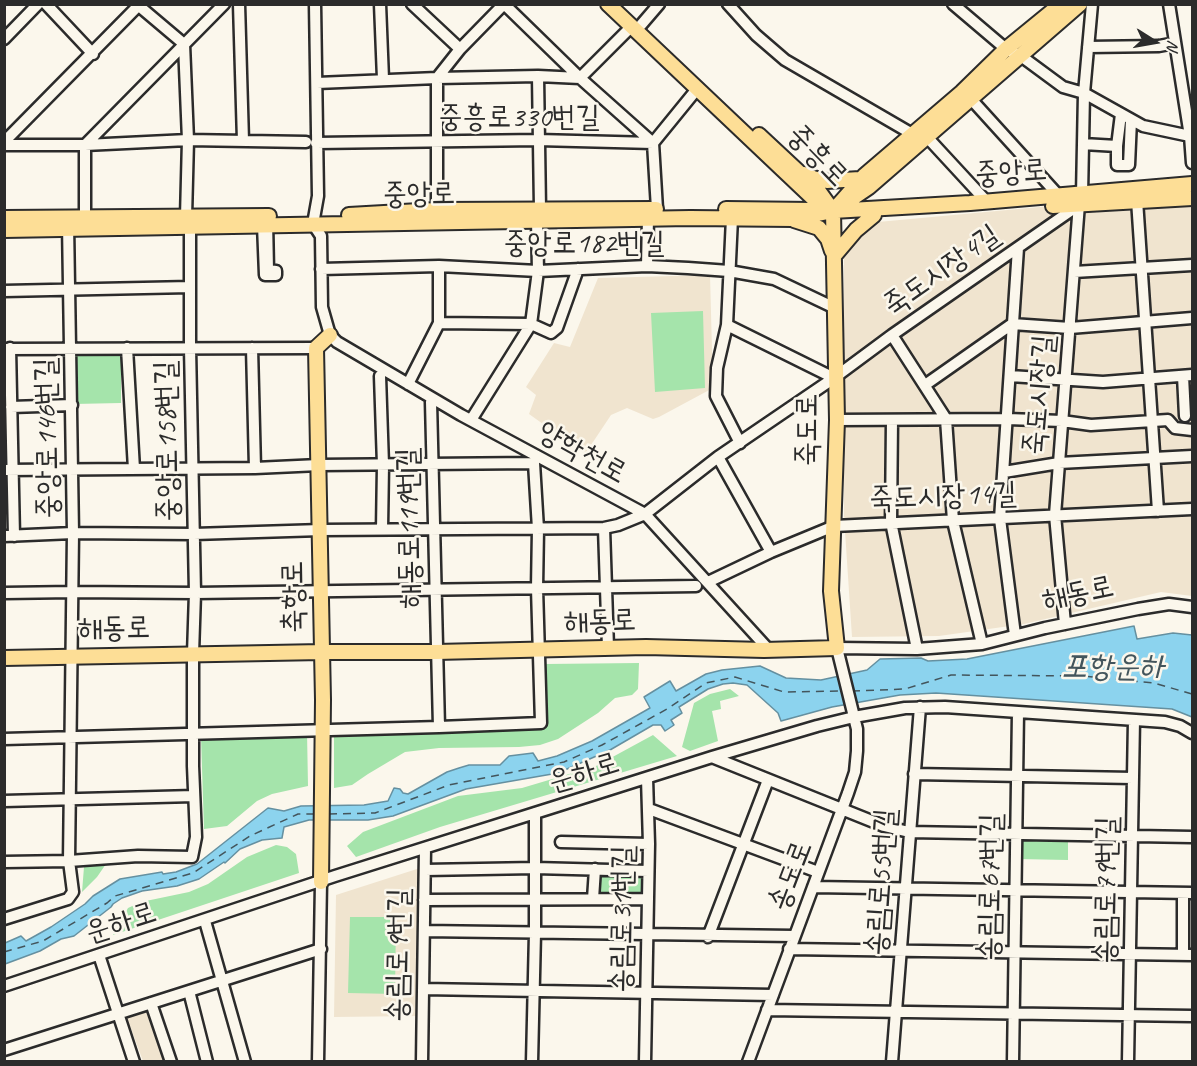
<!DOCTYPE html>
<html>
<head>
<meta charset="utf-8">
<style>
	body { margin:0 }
	#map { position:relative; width:1197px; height:1066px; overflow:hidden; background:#fbf7ec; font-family:Caveat,sans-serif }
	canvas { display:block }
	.frame { position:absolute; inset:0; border:6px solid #2b2b2b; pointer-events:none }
	.north { position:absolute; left:1125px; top:12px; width:60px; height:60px; -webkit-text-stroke:4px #fbf7ec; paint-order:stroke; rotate:101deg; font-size:16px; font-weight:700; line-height:24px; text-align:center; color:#2b2b2b }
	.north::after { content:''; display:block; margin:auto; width:21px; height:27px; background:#2b2b2b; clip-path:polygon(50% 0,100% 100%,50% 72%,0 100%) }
</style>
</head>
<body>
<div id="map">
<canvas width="1197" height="1066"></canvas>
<div class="frame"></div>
<div class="north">N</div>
</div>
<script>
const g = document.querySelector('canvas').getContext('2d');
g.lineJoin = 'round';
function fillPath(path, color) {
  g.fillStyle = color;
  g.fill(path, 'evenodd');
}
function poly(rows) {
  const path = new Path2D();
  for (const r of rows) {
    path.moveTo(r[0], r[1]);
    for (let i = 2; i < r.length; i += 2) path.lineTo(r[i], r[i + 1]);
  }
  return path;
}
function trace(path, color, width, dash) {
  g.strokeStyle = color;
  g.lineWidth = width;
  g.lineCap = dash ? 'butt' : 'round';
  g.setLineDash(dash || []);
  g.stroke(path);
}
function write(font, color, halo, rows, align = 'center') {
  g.font = font + ' Caveat,"Poor Story",sans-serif';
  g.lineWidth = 5;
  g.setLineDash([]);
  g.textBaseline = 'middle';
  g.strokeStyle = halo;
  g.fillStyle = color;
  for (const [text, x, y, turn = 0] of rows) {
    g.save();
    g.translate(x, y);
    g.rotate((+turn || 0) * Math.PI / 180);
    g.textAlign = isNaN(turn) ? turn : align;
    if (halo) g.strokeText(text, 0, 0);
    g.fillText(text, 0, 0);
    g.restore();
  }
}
const built = poly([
	[1192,201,1192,596,1161,592,1024,624,939,636,852,637,844,516,844,252,878,222,1072,204],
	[710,275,713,388,659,417,653,419,627,408,611,415,585,454,529,414,536,395,526,387,554,343,570,347,598,278],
	[420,868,419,1016,334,1017,336,895],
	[154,1008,174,1061,143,1061,127,1018]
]);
const green = poly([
	[703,311,705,388,655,392,651,313],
	[121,346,121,403,74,404,73,349],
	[639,663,638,689,632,695,615,698,598,713,558,739,540,745,519,747,439,748,405,752,368,774,352,785,334,788,334,737,543,728,548,718,545,664],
	[730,689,739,696,720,701,721,709,712,711,718,741,690,751,682,747,694,703,710,694],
	[307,732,308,786,272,794,257,801,227,826,204,829,201,737],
	[653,735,677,756,440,827,356,857,347,846,363,832,458,796,522,788,596,766],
	[1019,836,1068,837,1068,860,1018,859],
	[276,845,287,847,296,854,299,873,113,935,128,908,141,902,189,892,208,884,247,857],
	[106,864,97,877,82,892,84,867],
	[596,873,646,873,645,897,596,897],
	[350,917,396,917,395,994,348,993]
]);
const water = poly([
	[1134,626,1137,639,1173,633,1192,635,1192,717,1172,709,936,693,900,695,832,707,781,721,778,713,747,685,733,683,723,684,708,689,679,707,682,713,671,720,674,725,665,731,661,725,653,725,610,750,558,773,466,789,393,816,368,820,309,820,284,827,282,838,262,840,240,849,225,863,224,862,199,879,177,886,142,891,122,898,113,904,111,907,74,936,61,939,40,951,5,964,5,943,21,936,26,941,51,927,85,904,93,896,120,879,162,872,163,874,176,872,197,864,268,808,284,811,301,806,364,805,388,801,394,788,400,789,403,793,408,794,447,772,459,768,469,765,500,765,509,756,533,753,538,761,557,756,592,741,650,708,644,697,670,681,676,691,706,674,722,670,760,666,786,678,821,680,867,670,880,659,921,658,928,661,967,659,1134,626]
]);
const ferry = poly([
	[852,691,905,689,951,675,1083,676,1154,683,1192,694],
	[329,814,375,813,449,785,564,762,602,745,667,709,706,683,735,677,784,692,842,691],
	[4,952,43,941,107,903,115,896,193,873,250,836,298,814,315,814]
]);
const minor = poly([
	[46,4,93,54],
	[239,4,243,141],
	[315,4,318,196,313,224,321,236,322,307,330,335,337,342,461,415,645,514,769,650],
	[380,4,383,79],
	[412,4,460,49],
	[504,4,580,78,653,143,657,209],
	[728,4,756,35,785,60,914,135],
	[953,4,1006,49,1021,56,1063,87,1084,93,1143,126,1190,136],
	[1169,4,1190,136,1192,163],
	[139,6,184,44,188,140,186,217],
	[641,25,659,4],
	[4,39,38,4],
	[1088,47,1159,46,1175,43],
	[538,76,540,209],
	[437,78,460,49,504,4],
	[317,83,437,78,538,76,580,78,631,27],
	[971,99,1059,196],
	[927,137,987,202],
	[4,142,140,4],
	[316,143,538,140,653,143],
	[653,143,697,89],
	[1083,144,1117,146,1117,165,1129,165,1131,120],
	[4,145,85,145,188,140,306,142],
	[1117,146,1121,114],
	[1082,195,1084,93,1092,4],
	[1137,200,1158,511],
	[437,210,437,78],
	[732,218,727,325,717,368,716,396,740,443],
	[85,219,85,145,224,4],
	[263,225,265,275,276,275,276,271,268,270,267,220],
	[647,266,648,218],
	[321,269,439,266,538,271,647,266,688,268,729,271,774,279,835,308],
	[1074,272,1192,265],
	[4,291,190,287],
	[439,323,531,324,551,333,557,328,578,269],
	[727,325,834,378],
	[892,335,946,419,953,521,982,644],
	[10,348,14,536],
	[127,348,134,469],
	[252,348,255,468],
	[4,349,316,348],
	[380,376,383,465,382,529],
	[1010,376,1103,382,1192,375],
	[1183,376,1185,416],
	[408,384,439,323,439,266],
	[925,385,1012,324,1070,328,1192,318],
	[431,402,439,727],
	[11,407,72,405],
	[471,420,531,324,538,271,537,220],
	[837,420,1008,419,1062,421,1091,425,1168,420,1175,428,1192,430],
	[892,420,891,522,917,649],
	[718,457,771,552],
	[4,470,255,468,319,465,534,463,538,529,537,588,541,723,439,727,4,739],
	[1004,472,1059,463,1192,456],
	[604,528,608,648],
	[4,536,73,533,194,534,321,530,604,528,618,525,645,514,718,457,834,378,892,335,1079,205],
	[708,582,771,552,834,526,1192,509],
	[4,593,73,592,195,593,696,586],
	[1065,624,1055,515,1079,204],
	[1015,635,1000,519,1018,248],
	[712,757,884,826,909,832,1192,837],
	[914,774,1133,778],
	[4,801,194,796],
	[649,809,818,872],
	[561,842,649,844],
	[4,862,69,861,138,856,192,857,196,837,193,766,193,654,195,593,190,348,190,227],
	[425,870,535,868,648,871],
	[813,887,1192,893],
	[593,899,595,869],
	[424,900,647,899],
	[4,919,68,899,73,892,69,861,73,533,68,224],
	[205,921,245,1062],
	[424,931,794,936],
	[708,937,768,780],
	[789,949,1192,955],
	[99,955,134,1062],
	[1183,955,1183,893],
	[4,986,335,876,535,813,712,757,817,726,854,717,905,708,945,707,1165,722,1180,726,1192,733],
	[423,989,773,995],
	[189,991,207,1062],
	[151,1003,171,1062],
	[767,1010,1192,1016],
	[4,1050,321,949],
	[318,1062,321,882],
	[422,1062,425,848],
	[532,1062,535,933,535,813],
	[645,1062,649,844,647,778],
	[748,1062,848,793,855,772,857,751,857,729,837,648,917,649,982,644,1045,628,1138,609,1169,604,1192,607],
	[892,1062,920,707],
	[1013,1062,1018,712],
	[1128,1062,1134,720]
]);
const major = poly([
	[608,4,819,204,833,211],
	[759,135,818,190,828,204],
	[804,174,813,178,827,181,860,179],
	[847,202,869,187,1080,4],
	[1053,206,1192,198],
	[726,209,812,210],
	[349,215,437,210,656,209],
	[4,218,269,216],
	[794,220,819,228,828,239,832,251],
	[4,230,690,218,793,219,833,211,970,203,1192,184],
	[834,256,856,230,874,215],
	[4,658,322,652,436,652,646,647,764,650,837,648,831,591,837,420,833,211,865,175,962,92,1006,49,1061,4],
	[321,882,323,700,316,348,330,335]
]);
const streetNames = [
	["중흥로330번길",519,118],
	["중흥로",817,156,46],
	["중앙로",1011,173,-4],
	["중앙로",419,195,-1],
	["중앙로182번길",584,244],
	["죽도시장4길",942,271,-35],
	["죽도시장길",1040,395,-85],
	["죽도로",808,430,-90],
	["중앙로146번길",48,438,-91],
	["중앙로158번길",168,441,-91],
	["양학천로",582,453,29],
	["죽도시장14길",943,497,-2],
	["해동로119번길",410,528,-91],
	["해동로",1078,594,-12],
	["축항로",294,597,-91],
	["해동로",600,622,-2],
	["해동로",114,629,-1],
	["운하로",584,773,-17],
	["송도로",791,876,-69],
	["송림로55번길",882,882,-86],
	["송림로67번길",991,887,-89],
	["송림로79번길",1107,890,-89],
	["송림로31번길",623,919,-89],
	["운하로",121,923,-18],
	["송림로9번길",399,955,-89]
];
const waterNames = [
	["포항운하",1113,668]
];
fillPath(built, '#f0e4cf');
fillPath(green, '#a5e4ab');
fillPath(water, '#8cd3ee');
trace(water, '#6590a0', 1.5);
trace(ferry, '#43555c', 1.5, [8, 6]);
trace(minor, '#2b2b2b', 15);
trace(major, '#2b2b2b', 18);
trace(minor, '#fbf7ec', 10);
trace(major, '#fdde96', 14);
write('30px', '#2b2b2b', '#fbf7ec', streetNames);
write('italic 32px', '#43555c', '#fbf7ec', waterNames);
</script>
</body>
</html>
